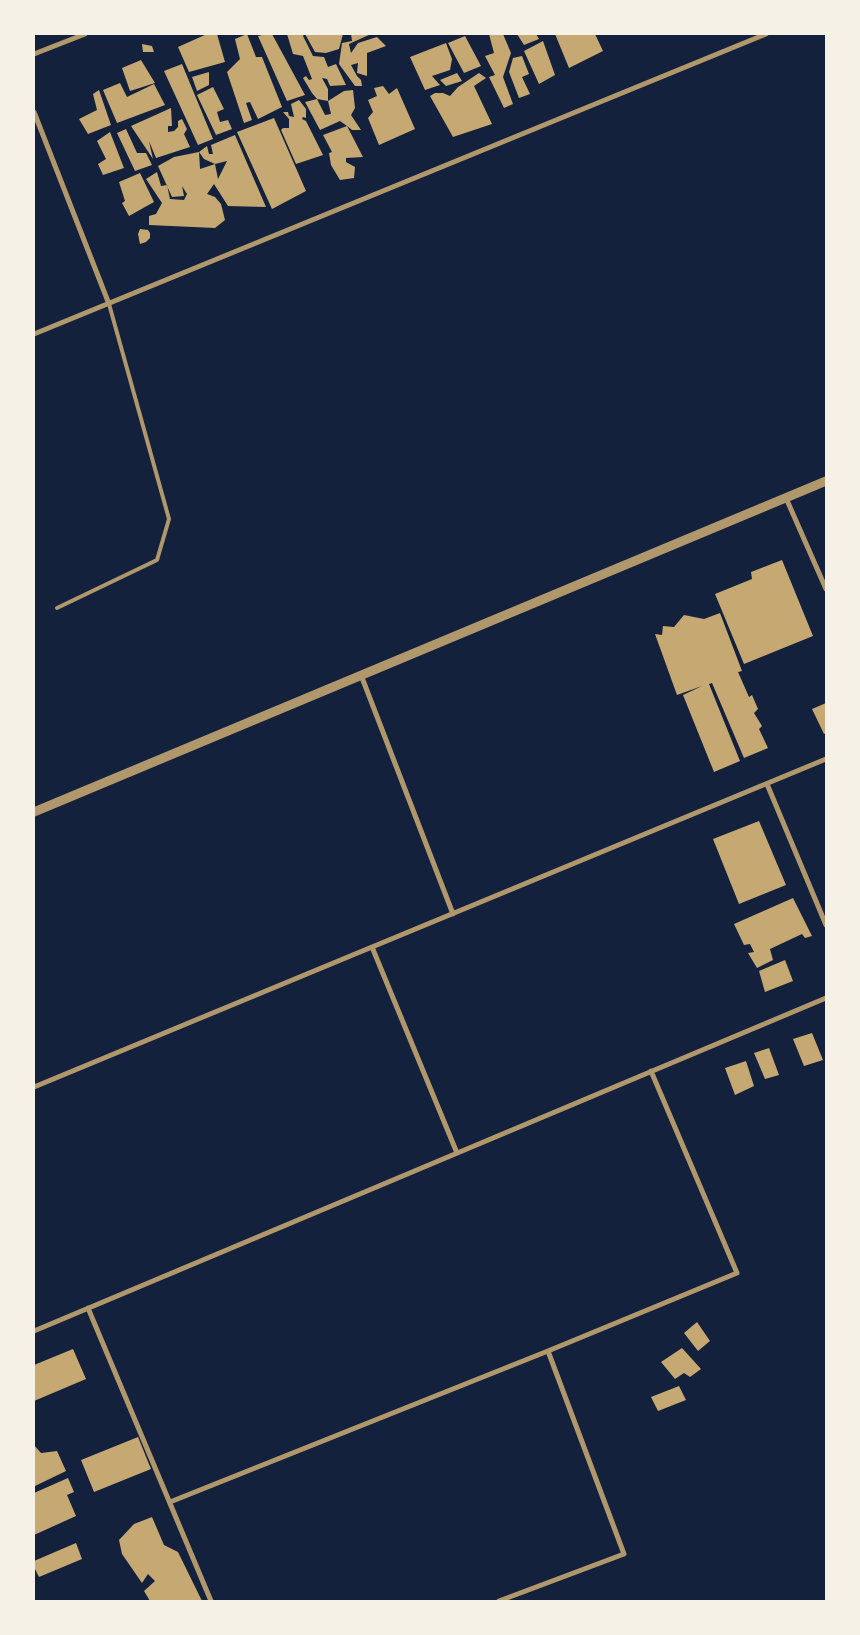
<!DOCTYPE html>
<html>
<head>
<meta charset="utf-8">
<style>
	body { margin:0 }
	#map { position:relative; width:860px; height:1635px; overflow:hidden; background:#14213d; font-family:"Exo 2",sans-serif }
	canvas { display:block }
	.frame { position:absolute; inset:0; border:35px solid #f6f1e7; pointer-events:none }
</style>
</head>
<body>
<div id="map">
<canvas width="860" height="1635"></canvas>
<div class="frame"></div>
</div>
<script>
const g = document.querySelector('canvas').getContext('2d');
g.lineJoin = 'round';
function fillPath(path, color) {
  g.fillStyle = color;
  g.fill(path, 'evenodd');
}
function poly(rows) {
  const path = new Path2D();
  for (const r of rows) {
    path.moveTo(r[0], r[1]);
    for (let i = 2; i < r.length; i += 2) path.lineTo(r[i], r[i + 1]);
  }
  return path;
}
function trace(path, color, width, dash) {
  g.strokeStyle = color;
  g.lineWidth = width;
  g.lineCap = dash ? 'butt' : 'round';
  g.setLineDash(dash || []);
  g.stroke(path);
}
const building = poly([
	[207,34,217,34,225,62,189,72,178,47],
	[247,34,256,57,262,57,282,107,258,119,250,102,246,103,252,120,244,123,227,72,240,59,235,39],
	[266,34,272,34,305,95,287,101,258,36],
	[287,34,304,34,303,36,313,56,324,57,328,67,336,64,346,85,330,86,327,79,322,78,328,89,328,101,317,99,312,93,303,78,306,76,309,80,312,79,303,56,293,54],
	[305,34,343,34,339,49,326,53,315,52],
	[351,34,371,34,349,44,351,53,358,43,377,37,386,46,367,53,367,76,357,73,358,63,351,65,357,76,361,80,362,86,355,86,339,64,342,43,352,41],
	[489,34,503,34,511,53,503,77,513,104,504,108,489,77,495,75,485,56,494,53],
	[517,34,536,34,539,39,524,45],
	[555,34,595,34,603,51,569,68],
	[465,36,481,66,464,73,448,43],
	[543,41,555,75,539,84,524,51],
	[446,43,452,59,450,70,432,76,440,85,425,90,410,57],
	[142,44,152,46,154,52,143,52],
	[522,56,529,74,522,77,530,94,519,98,509,72,513,58],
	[141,60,155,83,130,91,122,68],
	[182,64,213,139,198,145,164,71],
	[209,72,209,85,197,91,192,77],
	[457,73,462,81,446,86,440,80],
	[479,73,486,78,474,86,492,124,453,137,430,96,435,93,443,93,450,96,458,87],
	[120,83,127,97,154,84,165,105,117,123,103,90],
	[383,86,389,94,397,88,415,129,379,145,368,118,373,112,368,100,377,96,374,88],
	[213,87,224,109,217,112,220,122,228,120,232,129,216,135,197,95],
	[99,90,111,125,88,134,79,119,97,110,93,94],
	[353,90,355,108,351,115,361,130,352,130,347,126,363,157,346,158,346,162,355,167,354,178,340,180,331,165,329,153,332,152,323,135,347,126,340,121,320,130,305,102,317,99,325,115,331,114,328,101,344,91],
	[299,100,306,109,306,118,303,117,302,119,306,121,323,155,296,164,281,130,283,128,289,128,289,119,283,112,288,112,289,116,294,117,291,104],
	[171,108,172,126,168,126,168,132,174,131,178,127,178,121,182,119,187,129,184,134,190,147,156,158,149,141,153,159,131,126],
	[274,118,306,191,272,209,237,132],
	[126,129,137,153,146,153,152,165,135,171,117,133],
	[110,132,124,168,103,175,98,164,106,159,97,141],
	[235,135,266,207,228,206,214,184,207,194,215,197,221,204,225,220,215,228,149,225,149,216,156,214,162,203,146,179,157,172,161,186,167,185,170,199,184,200,187,194,182,186,184,196,172,197,158,166,174,157,199,152,207,146,209,154,213,154,211,145],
	[199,152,204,159,215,164,200,169],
	[227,161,218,179,215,164],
	[140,173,154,202,129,216,122,203,125,201,119,182],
	[140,229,148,230,150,233,150,238,146,242,140,244,138,234],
	[782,560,813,636,744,664,715,594,752,579,751,572],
	[720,613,742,671,738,672,749,697,752,695,758,709,754,713,762,726,759,729,768,748,744,758,712,683,709,684,740,761,714,772,683,695,702,686,677,695,655,634,662,635,663,626,674,627,684,615,704,619],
	[826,703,826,733,824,734,812,709],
	[759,821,786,885,739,904,713,839],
	[793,898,812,936,805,938,802,934,770,949,773,960,757,968,748,953,754,952,750,944,744,945,734,924],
	[785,960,793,981,765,992,759,971],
	[812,1033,823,1060,804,1066,793,1039],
	[769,1048,779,1075,765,1079,754,1053],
	[746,1061,754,1086,735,1095,725,1068],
	[697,1322,710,1341,698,1351,684,1333],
	[682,1348,701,1369,690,1377,684,1373,675,1379,661,1362],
	[73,1349,86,1379,34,1401,34,1365],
	[679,1386,686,1400,658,1411,651,1397],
	[138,1437,151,1469,94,1492,81,1460],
	[34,1445,41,1453,57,1451,66,1471,35,1486],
	[68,1478,74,1492,67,1495,76,1516,34,1535,34,1493],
	[152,1517,164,1545,178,1552,202,1601,150,1601,144,1591,155,1581,148,1574,142,1583,122,1554,119,1540,134,1524],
	[76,1543,82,1559,39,1577,34,1567,34,1561]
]);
const service = poly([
	[57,608,157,560,169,519,109,304]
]);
const minor = poly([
	[34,54,85,34],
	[34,112,109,304],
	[34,334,766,34],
	[786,498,826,589],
	[361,675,453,914],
	[767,784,826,925],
	[372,947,457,1153],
	[34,1087,826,759],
	[88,1308,211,1601],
	[34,1331,826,998],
	[170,1502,548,1351,737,1273,651,1071],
	[499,1601,624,1554,548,1351]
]);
const tertiary = poly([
	[34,812,826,481]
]);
fillPath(building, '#c6a872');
trace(service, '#b1986c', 4);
trace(minor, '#b1986c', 5);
trace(tertiary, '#b1986c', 9);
</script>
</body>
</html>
